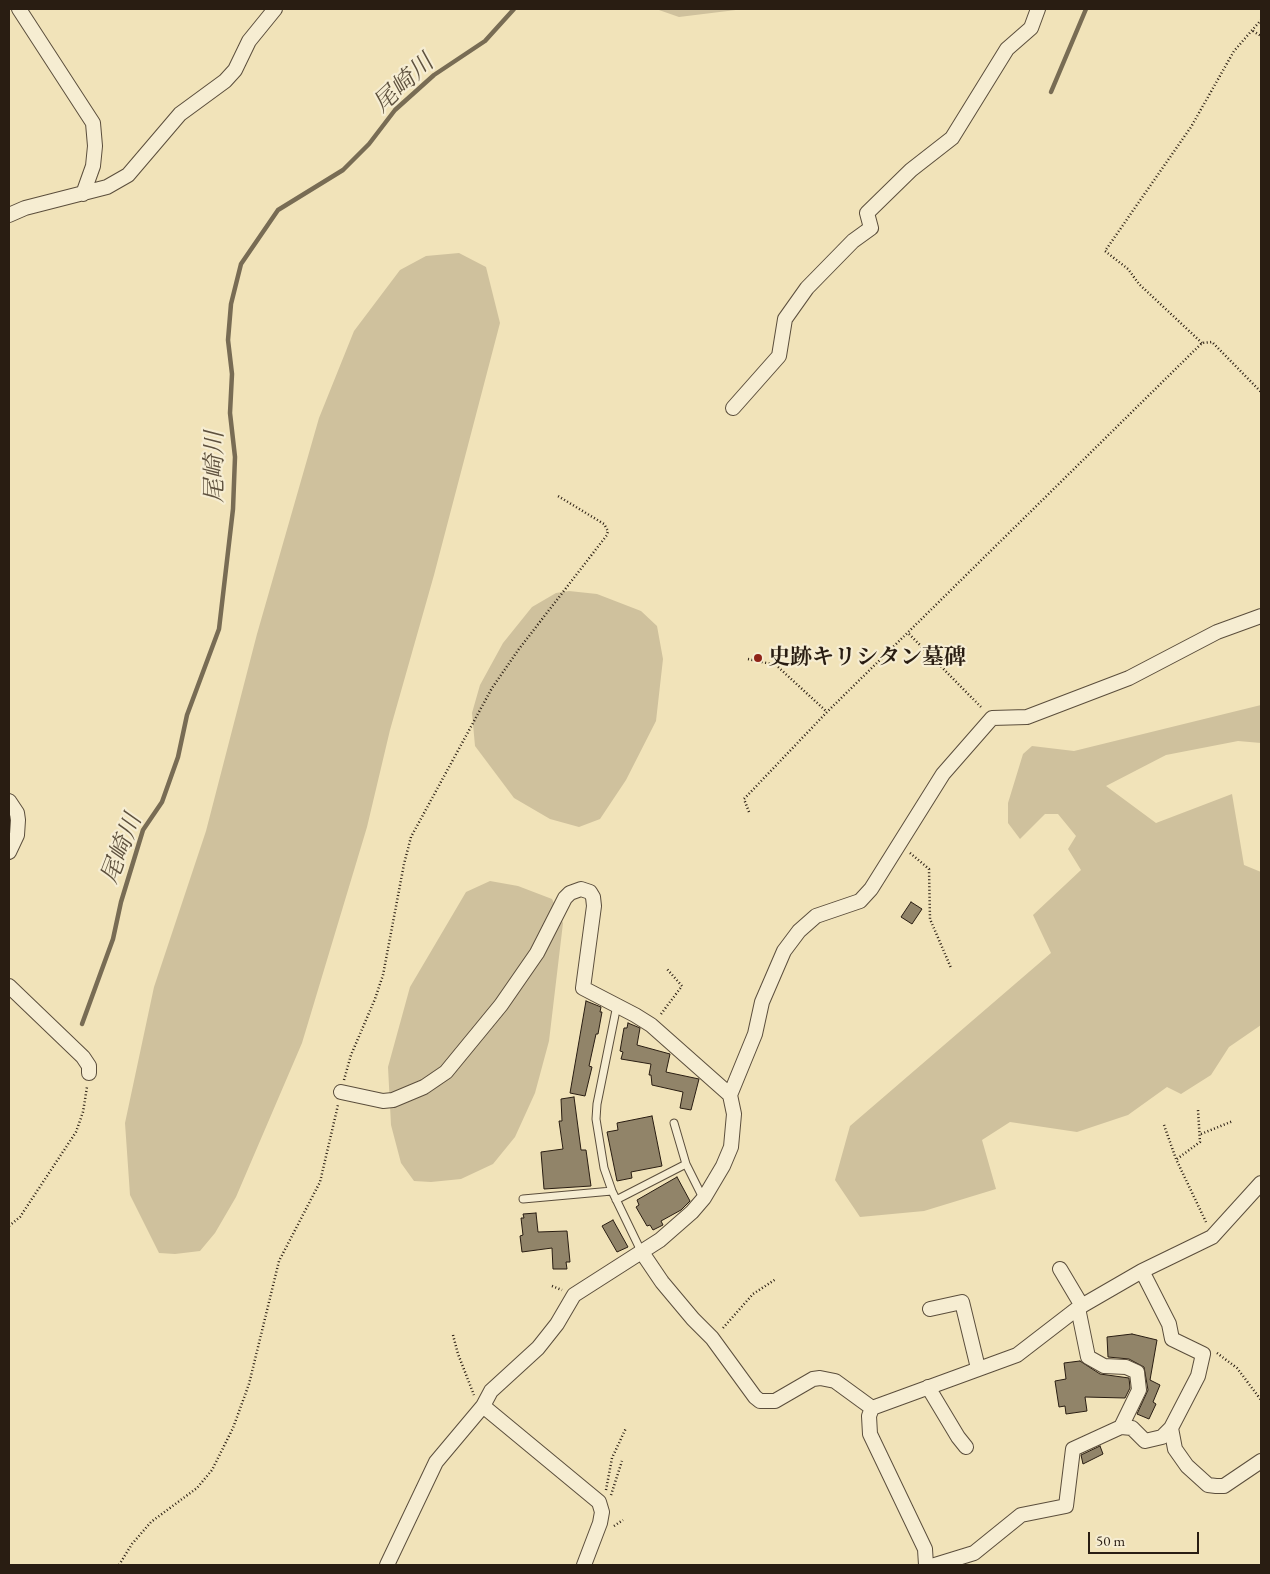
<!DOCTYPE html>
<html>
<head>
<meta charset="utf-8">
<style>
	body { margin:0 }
	#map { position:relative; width:1270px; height:1574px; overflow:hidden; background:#f1e3b9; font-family:"EB Garamond",serif }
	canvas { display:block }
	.frame { position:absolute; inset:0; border:10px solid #291d12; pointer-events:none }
	.scale { position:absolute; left:1088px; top:1532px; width:111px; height:22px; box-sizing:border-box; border:2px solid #291d12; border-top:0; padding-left:6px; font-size:15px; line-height:18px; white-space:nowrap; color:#291d12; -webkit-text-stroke:4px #f6edd2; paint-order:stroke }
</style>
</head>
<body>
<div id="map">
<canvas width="1270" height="1574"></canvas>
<div class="frame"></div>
<div class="scale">50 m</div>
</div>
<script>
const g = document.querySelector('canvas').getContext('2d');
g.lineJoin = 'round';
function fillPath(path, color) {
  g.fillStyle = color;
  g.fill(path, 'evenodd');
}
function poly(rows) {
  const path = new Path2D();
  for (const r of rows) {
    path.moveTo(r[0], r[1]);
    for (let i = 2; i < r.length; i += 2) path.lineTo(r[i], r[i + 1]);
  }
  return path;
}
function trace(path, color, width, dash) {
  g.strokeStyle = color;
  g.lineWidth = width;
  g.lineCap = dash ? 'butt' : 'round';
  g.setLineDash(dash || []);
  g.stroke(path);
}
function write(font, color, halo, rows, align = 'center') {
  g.font = font + ' "EB Garamond","Noto Serif JP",serif';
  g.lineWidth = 4.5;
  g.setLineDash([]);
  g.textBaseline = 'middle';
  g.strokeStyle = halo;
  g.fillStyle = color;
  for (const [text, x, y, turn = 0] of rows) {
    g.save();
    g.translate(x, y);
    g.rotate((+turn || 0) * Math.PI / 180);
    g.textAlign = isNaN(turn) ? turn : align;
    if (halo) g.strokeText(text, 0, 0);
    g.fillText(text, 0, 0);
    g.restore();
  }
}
const green = poly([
	[656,9,744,9,679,17],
	[459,253,486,267,500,323,434,575,390,730,367,827,302,1043,236,1197,215,1233,200,1251,175,1254,159,1253,130,1195,125,1123,154,987,206,831,257,634,319,418,354,331,400,270,426,256],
	[569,591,597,594,641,611,657,626,663,659,656,721,626,780,600,819,579,827,550,819,514,798,475,746,472,713,480,685,503,643,532,607,556,593],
	[1261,705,1261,743,1238,741,1166,755,1106,786,1156,823,1232,794,1244,865,1261,872,1261,1025,1229,1047,1211,1075,1181,1094,1167,1087,1128,1115,1077,1132,1010,1122,982,1140,996,1189,924,1211,860,1217,835,1180,850,1126,1051,953,1033,915,1081,870,1068,849,1076,836,1058,814,1045,814,1020,839,1008,823,1008,803,1023,754,1032,746,1074,751],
	[490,881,518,886,552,899,563,923,549,1041,535,1093,515,1137,493,1164,461,1179,431,1182,414,1181,401,1163,391,1125,388,1067,410,987,466,892]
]);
const stream = poly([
	[1051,92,1086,9],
	[82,1024,113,939,121,902,143,830,162,802,178,757,187,715,219,629,233,509,235,457,230,413,232,374,228,340,231,304,241,264,278,210,343,170,369,144,395,110,434,75,485,41,514,9]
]);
const building = poly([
	[911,902,922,909,912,924,901,917,911,902],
	[586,1001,601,1007,600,1012,602,1012,598,1034,596,1034,589,1066,592,1067,585,1096,570,1093,586,1001],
	[628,1023,640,1028,637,1045,670,1054,666,1072,699,1079,691,1110,680,1108,683,1092,652,1085,651,1075,649,1075,651,1064,621,1059,623,1052,620,1051,624,1028,627,1028,628,1023],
	[574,1097,581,1150,586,1150,591,1186,544,1189,541,1152,563,1149,559,1121,562,1121,561,1099,574,1097],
	[652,1116,662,1166,631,1172,632,1178,617,1181,607,1132,618,1130,617,1123,652,1116],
	[677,1177,690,1201,681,1210,661,1221,663,1225,653,1230,650,1225,647,1226,636,1207,639,1205,637,1200,677,1177],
	[536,1213,538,1232,567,1231,570,1262,566,1262,567,1269,553,1269,552,1248,522,1252,520,1236,523,1235,521,1218,524,1218,523,1214,536,1213],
	[613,1220,628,1247,617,1252,602,1226,613,1220],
	[1132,1334,1157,1340,1150,1380,1160,1385,1153,1402,1156,1404,1149,1419,1137,1414,1148,1390,1144,1367,1129,1359,1108,1357,1107,1337,1132,1334],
	[1080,1361,1100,1374,1129,1378,1130,1388,1125,1398,1085,1397,1087,1411,1066,1414,1065,1406,1059,1407,1055,1381,1066,1379,1064,1363,1080,1361],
	[1100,1446,1103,1454,1083,1464,1081,1455,1100,1446]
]);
const path = poly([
	[1253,31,1261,36],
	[1202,343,1139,284,1128,269,1105,251,1191,127,1234,51,1261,20],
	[909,634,982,708],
	[748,659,776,665,827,712],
	[749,812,744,799,827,712,1202,343,1212,342,1261,392],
	[910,853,929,869,930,919,951,968],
	[661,1014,682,986,667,969],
	[344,1080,351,1055,375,999,383,975,404,864,411,837,492,688,519,649,607,535,608,531,604,524,558,496],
	[1164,1125,1176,1159,1206,1222],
	[1201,1134,1233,1121],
	[1177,1159,1200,1142,1198,1110],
	[9,1226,20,1217,76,1132,83,1112,87,1087],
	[552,1286,562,1290],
	[723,1328,753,1294,776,1279],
	[453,1335,458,1354,474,1395],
	[1217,1353,1237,1368,1261,1400],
	[606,1490,612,1458,626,1428],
	[611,1495,622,1461],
	[614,1526,623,1520],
	[119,1565,132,1544,151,1522,197,1488,212,1470,233,1428,249,1384,279,1261,320,1182,338,1105]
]);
const lane = poly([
	[617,1005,597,1104,596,1119,604,1168,612,1191,641,1251],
	[674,1123,686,1164,703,1198],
	[523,1199,612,1191],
	[616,1200,686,1164]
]);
const street = poly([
	[19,9,93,123,95,146,93,166,83,194],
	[9,215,25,208,107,187,128,175,180,114,225,81,235,70,249,41,275,9],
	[733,408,779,356,785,319,807,288,853,241,871,228,867,213,911,170,952,138,1007,49,1031,28,1038,9],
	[9,801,17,813,18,820,17,835,9,852],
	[9,986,83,1057,89,1066,89,1073],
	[341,1092,383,1101,393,1100,424,1087,446,1072,501,1005,537,953,565,898,570,893,581,889,590,892,593,897,594,906,583,988,635,1015,651,1025,730,1095,734,1114,731,1147,723,1166,704,1198,692,1212,660,1240,574,1295,557,1324,538,1348,491,1391,483,1406,599,1502,602,1512,600,1523,584,1565],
	[730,1095,755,1034,762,1002,784,951,799,931,816,916,860,901,871,889,943,774,992,718,1027,717,1129,678,1217,632,1261,616],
	[641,1251,662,1282,693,1319,712,1338,755,1397,760,1401,775,1401,813,1379,820,1378,835,1381,872,1408],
	[1060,1269,1082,1306],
	[1142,1271,1212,1237,1261,1183],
	[930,1309,962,1302,978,1368],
	[928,1387,958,1437,966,1447],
	[1121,1427,1132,1428,1145,1441,1162,1437,1171,1428],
	[387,1565,436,1462,483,1406],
	[926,1565,925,1549,870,1434,869,1416,872,1408,1017,1355,1078,1308,1142,1271,1169,1324,1172,1339,1203,1354,1198,1376,1171,1428,1175,1449,1187,1466,1208,1485,1216,1486,1224,1486,1261,1461],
	[935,1565,974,1553,1021,1515,1066,1506,1073,1449,1121,1427,1139,1390,1137,1372,1126,1367,1104,1366,1088,1357,1078,1308]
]);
const markers = [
	[758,658,5,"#8f2418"]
];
const poiNames = [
	["史跡キリシタン墓碑",768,658]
];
const waterNames = [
	["尾崎川",404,84,-43],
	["尾崎川",215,467,-90],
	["尾崎川",122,849,-69]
];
fillPath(green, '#cfc19d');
trace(stream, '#786c54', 4.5);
fillPath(building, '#918469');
trace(building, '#291d12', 1);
trace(lane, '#5b4e3c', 9);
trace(street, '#5b4e3c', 16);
trace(path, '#291d12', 2.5, [1, 2.5]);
trace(lane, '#f6edd2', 7);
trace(street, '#f6edd2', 14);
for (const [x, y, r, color] of markers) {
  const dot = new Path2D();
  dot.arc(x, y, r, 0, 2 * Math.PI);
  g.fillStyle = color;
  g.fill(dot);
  trace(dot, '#f6edd2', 2);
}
write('bold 22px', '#291d12', '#f6edd2', poiNames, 'left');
write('italic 24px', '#5e513e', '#f6edd2', waterNames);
</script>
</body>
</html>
